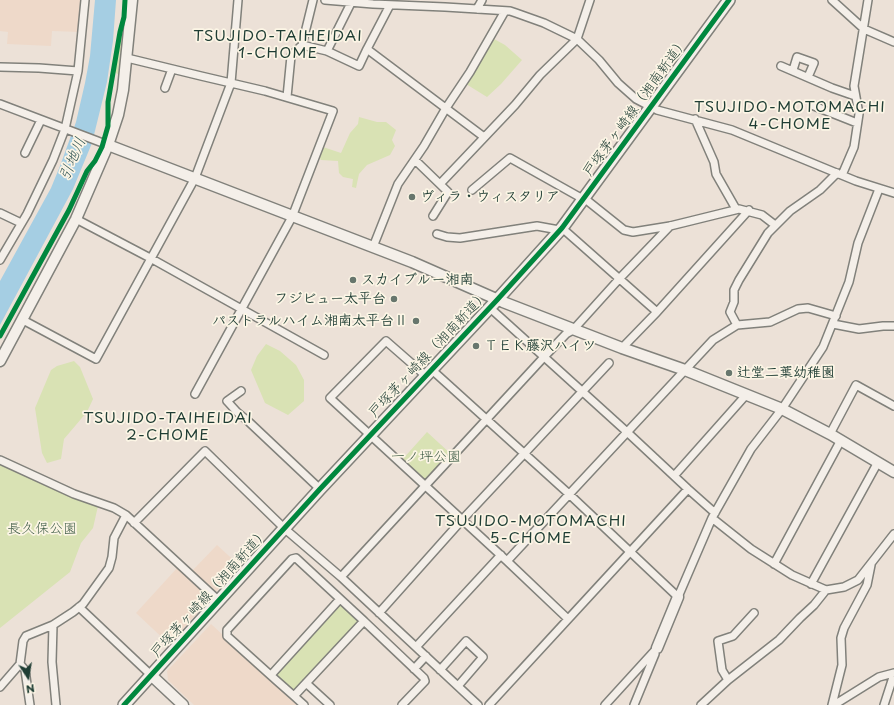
<!DOCTYPE html>
<html>
<head>
<meta charset="utf-8">
<style>
	body { margin:0 }
	#map { position:relative; width:894px; height:705px; overflow:hidden; background:#ece1d7; font-family:"Playpen Sans",sans-serif }
	canvas { display:block }
	.north { position:absolute; left:8px; top:657px; width:40px; height:40px; -webkit-text-stroke:3px #fcf5e5; paint-order:stroke; rotate:168deg; font-size:11px; font-weight:700; line-height:16px; text-align:center; color:#1f3d34 }
	.north::after { content:''; display:block; margin:auto; width:14px; height:18px; background:#1f3d34; clip-path:polygon(50% 0,100% 100%,50% 72%,0 100%) }
</style>
</head>
<body>
<div id="map">
<canvas width="894" height="705"></canvas>
<div class="north">N</div>
</div>
<script>
const g = document.querySelector('canvas').getContext('2d');
g.lineJoin = 'round';
function fillPath(path, color) {
  g.fillStyle = color;
  g.fill(path, 'evenodd');
}
function poly(rows) {
  const path = new Path2D();
  for (const r of rows) {
    path.moveTo(r[0], r[1]);
    for (let i = 2; i < r.length; i += 2) path.lineTo(r[i], r[i + 1]);
  }
  return path;
}
function trace(path, color, width, dash) {
  g.strokeStyle = color;
  g.lineWidth = width;
  g.lineCap = dash ? 'butt' : 'round';
  g.setLineDash(dash || []);
  g.stroke(path);
}
function write(font, color, halo, rows, align = 'center') {
  g.font = font + ' "Playpen Sans","Klee One",sans-serif';
  g.lineWidth = 3.5;
  g.setLineDash([]);
  g.textBaseline = 'middle';
  g.strokeStyle = halo;
  g.fillStyle = color;
  for (const [text, x, y, turn = 0] of rows) {
    g.save();
    g.translate(x, y);
    g.rotate((+turn || 0) * Math.PI / 180);
    g.textAlign = isNaN(turn) ? turn : align;
    if (halo) g.strokeText(text, 0, 0);
    g.fillText(text, 0, 0);
    g.restore();
  }
}
const built = poly([
	[0,0,82,0,80,32,52,31,51,46,7,44,8,32,0,31],
	[217,545,240,566,215,593,192,571],
	[178,567,211,598,169,644,136,613],
	[211,624,299,705,194,705,168,680,167,671]
]);
const green = poly([
	[123,21,130,26,124,80,114,71,120,34],
	[494,39,505,45,522,60,501,84,487,97,466,84],
	[359,117,377,122,386,122,396,130,392,140,395,146,390,155,367,165,359,174,356,188,352,187,353,179,343,177,339,173,338,161,321,160,319,157,323,147,341,153,350,133,358,124],
	[266,344,280,351,296,365,304,380,304,401,288,415,265,403,251,370,257,356],
	[74,361,80,367,93,399,87,412,64,439,61,459,47,463,42,453,35,408,51,370,57,366],
	[427,432,451,454,425,482,401,461],
	[0,463,98,506,93,528,81,543,70,572,0,628],
	[340,599,364,621,294,696,271,675]
]);
const water = poly([
	[95,0,116,0,113,41,107,82,92,143,73,189,0,325,0,281,51,188,60,166,76,122,85,83,90,56]
]);
const street = poly([
	[325,0,373,4,445,7,510,11,516,13,544,23,577,39,599,60,618,83,636,99,657,110,732,130,856,181,894,193],
	[832,0,864,29,894,42],
	[390,5,367,49,484,137],
	[477,9,482,0],
	[302,45,327,51,359,66,367,49],
	[327,51,351,3],
	[127,58,201,76,265,91,333,111,292,217,195,394],
	[781,66,832,88,855,96],
	[0,67,39,68,78,71],
	[793,70,797,57,814,63,808,77],
	[165,88,172,69],
	[287,97,291,56,302,45,313,0],
	[0,104,108,145],
	[814,106,857,123],
	[695,119,714,162,716,174,736,209],
	[25,153,41,120],
	[415,160,448,192,433,216],
	[842,175,854,147,859,114,854,86,868,0],
	[440,184,515,105,540,75,577,39,590,0],
	[472,190,510,158,583,199],
	[584,198,624,230,633,232,670,226,739,209,762,215,775,225],
	[0,213,21,223],
	[76,219,152,259,324,355],
	[562,228,657,312],
	[437,234,447,237,460,238,537,226,559,230],
	[373,247,398,184,424,146,446,108,470,72,505,11],
	[0,260,27,214,53,160,65,129,78,71,85,0],
	[489,307,627,432,688,489,715,513],
	[23,320,96,359,195,178,231,83,238,0],
	[833,324,859,329,883,326,894,326],
	[737,325,730,312,734,302,734,290,739,280,768,233,790,211,820,190,837,173],
	[622,348,657,312,749,210],
	[432,370,569,494,678,597,712,518,751,449,782,409,823,347,849,282,858,243,879,189],
	[426,376,386,341,330,398,507,561,568,619],
	[241,391,227,401,237,412,249,422,320,489],
	[830,434,856,385,894,406],
	[0,460,74,494,114,508,126,515,218,600],
	[674,476,746,395],
	[712,518,751,549,792,575,826,590,844,587,858,580,894,534],
	[134,523,205,451,285,529,341,577,478,705],
	[507,561,713,340,737,325,770,322,798,309,808,308,836,316],
	[774,564,841,440],
	[341,577,544,357,566,334,573,330,620,278,670,226],
	[811,584,878,462],
	[79,607,152,676],
	[379,613,462,520,609,363],
	[364,621,424,678,425,681,402,705],
	[53,625,52,662,56,705],
	[416,647,501,555],
	[20,664,25,670,30,705],
	[414,669,426,656],
	[440,670,466,641,483,657,458,686],
	[271,675,340,599],
	[728,680,722,670,718,641,733,636,754,613],
	[306,683,330,705],
	[0,687,20,664,23,641,26,636,53,625,73,612,83,604,109,568,112,557,114,538,126,515],
	[294,696,364,621,296,558,292,559,227,630,227,636,277,681,294,696,304,705],
	[489,705,688,489],
	[605,705,657,648],
	[634,705,655,654],
	[701,705,728,680,779,640,800,618,814,605,826,590],
	[832,705,842,665,841,638,844,628,867,585,871,565],
	[834,705,879,677,894,673],
	[884,705,894,674]
]);
const secondary = poly([
	[108,145,373,247,412,262,503,302,622,348,685,370,782,409,830,434,894,472],
	[0,361,76,219,108,145,118,115,123,90,132,0],
	[657,648,678,597],
	[152,676,183,705]
]);
const primary = poly([
	[124,705,320,489,497,300,562,228,729,0]
]);
const cycleway = poly([
	[0,336,69,210,87,171,95,161,102,147,108,126,108,102,120,32,124,17,125,0],
	[124,705,320,489,497,300,562,228,729,0]
]);
const markers = [
	[412,197,4,"#67766d"],
	[353,280,4,"#67766d"],
	[394,299,4,"#67766d"],
	[416,321,4,"#67766d"],
	[476,346,4,"#67766d"],
	[729,373,4,"#67766d"]
];
const streetNames = [
	["戸塚茅ヶ崎線（湘南新道）",636,107,-54],
	["戸塚茅ヶ崎線（湘南新道）",429,354,-47],
	["戸塚茅ヶ崎線（湘南新道）",210,593,-48]
];
const poiNames = [
	["ヴィラ・ウィスタリア",420,197],
	["スカイブルー湘南",361,280],
	["フジビュー太平台",386,299,"right"],
	["パストラルハイム湘南太平台Ⅱ",408,321,"right"],
	["ＴＥＫ藤沢ハイツ",484,346],
	["辻堂二葉幼稚園",737,373]
];
const parkNames = [
	["一ノ坪公園",426,457],
	["長久保公園",42,529]
];
const neighbourhoodNames = [
	["TSUJIDO-TAIHEIDAI",278,37],
	["1-CHOME",278,54],
	["TSUJIDO-MOTOMACHI",790,108],
	["4-CHOME",790,125],
	["TSUJIDO-TAIHEIDAI",168,419],
	["2-CHOME",168,436],
	["TSUJIDO-MOTOMACHI",531,522],
	["5-CHOME",531,539]
];
const waterNames = [
	["引地川",73,159,-67]
];
fillPath(built, '#eed9c9');
fillPath(green, '#d9e2b4');
fillPath(water, '#a5cee3');
trace(street, '#81817b', 10);
trace(secondary, '#81817b', 13);
trace(primary, '#81817b', 14);
trace(street, '#f4efe9', 7);
trace(secondary, '#f4efe9', 10);
trace(primary, '#f4efe9', 11);
trace(cycleway, '#00873e', 5);
for (const [x, y, r, color] of markers) {
  const dot = new Path2D();
  dot.arc(x, y, r, 0, 2 * Math.PI);
  g.fillStyle = color;
  g.fill(dot);
  trace(dot, '#fcf5e5', 1.5);
}
write('14px', '#1f3d34', '#fcf5e5', streetNames);
write('bold 14px', '#1f3d34', '#fcf5e5', poiNames, 'left');
write('14px', '#415e48', '#fcf5e5', parkNames);
g.letterSpacing = '1px';
write('15px', '#1f3d34', '#fcf5e5', neighbourhoodNames);
g.letterSpacing = '0px';
write('italic 15px', '#345858', '#fcf5e5', waterNames);
</script>
</body>
</html>
